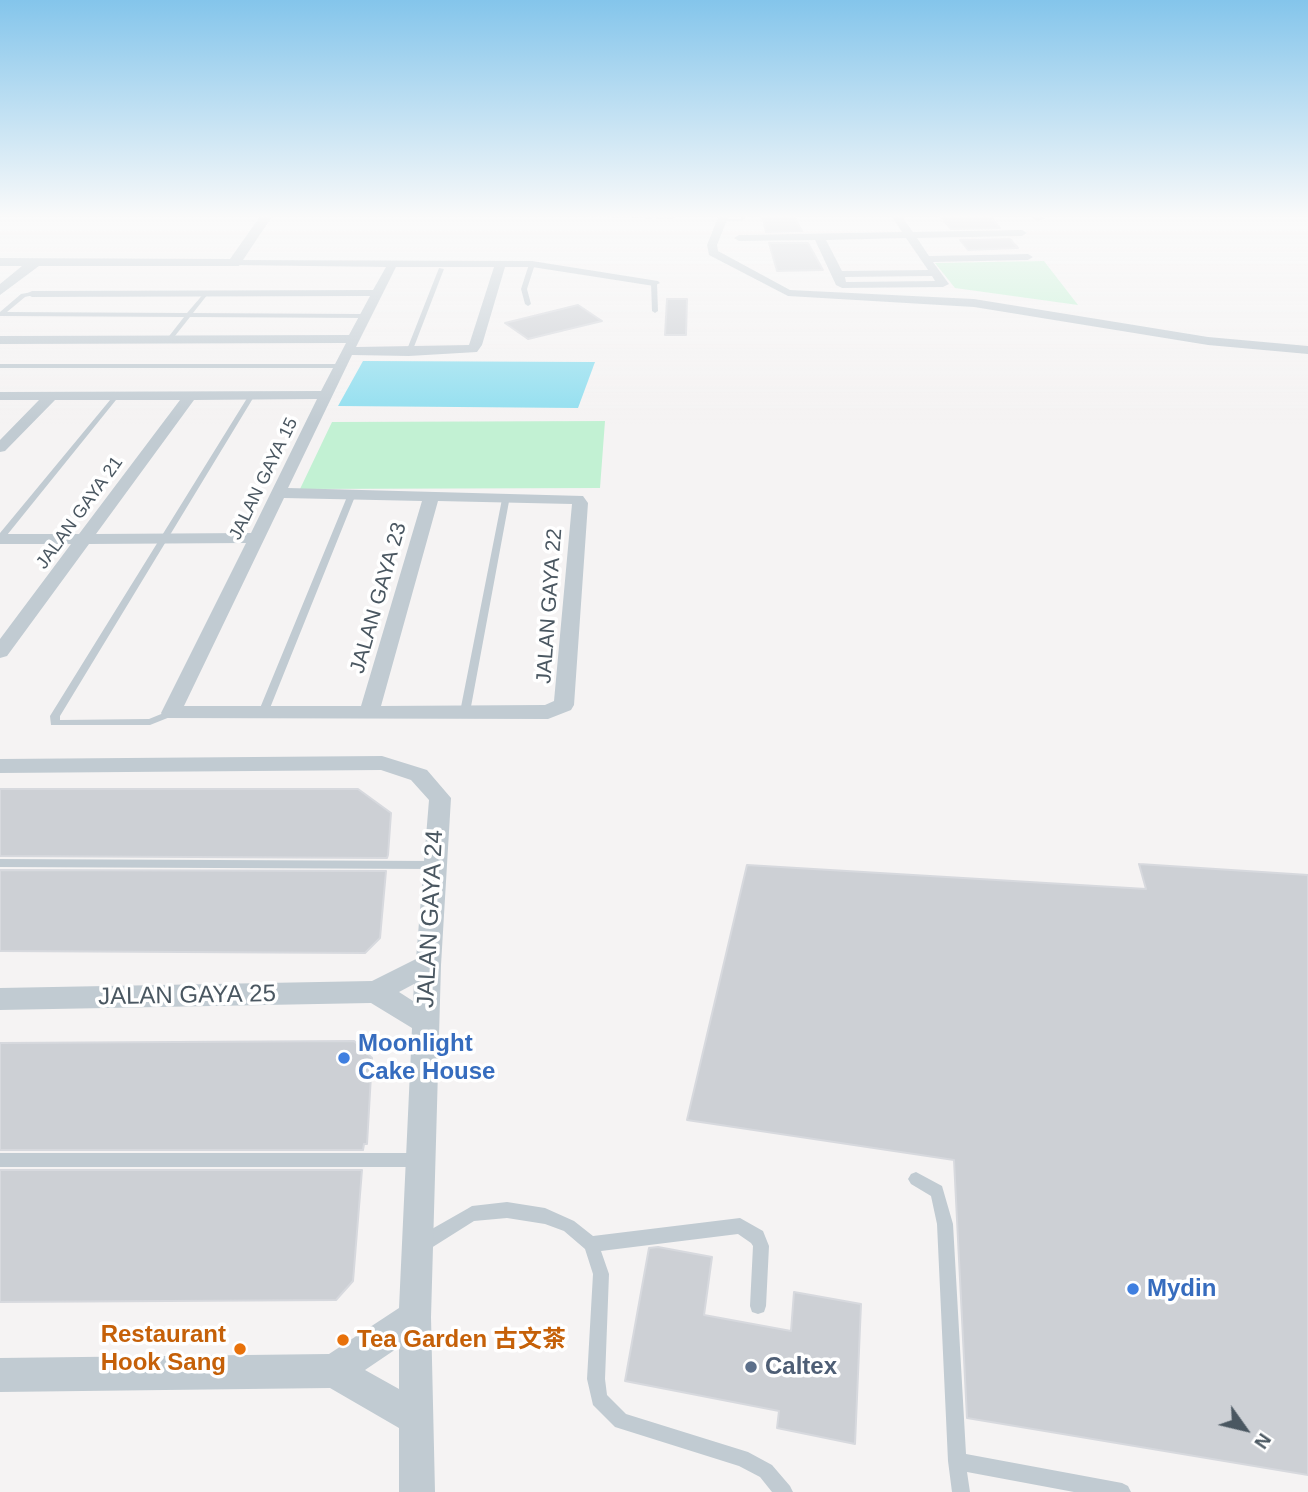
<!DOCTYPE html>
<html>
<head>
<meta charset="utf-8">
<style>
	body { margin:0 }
	#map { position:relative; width:1308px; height:1492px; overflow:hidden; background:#f5f3f3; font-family:Arial,sans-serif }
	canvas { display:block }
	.north { position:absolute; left:1210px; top:1394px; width:70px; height:70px; -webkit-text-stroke:5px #fff; paint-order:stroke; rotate:124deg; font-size:19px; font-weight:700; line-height:28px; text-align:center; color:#4a5761 }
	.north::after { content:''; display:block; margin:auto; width:24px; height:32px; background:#4a5761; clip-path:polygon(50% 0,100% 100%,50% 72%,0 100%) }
</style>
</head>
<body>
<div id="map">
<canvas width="1308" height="1492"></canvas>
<div class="north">N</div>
</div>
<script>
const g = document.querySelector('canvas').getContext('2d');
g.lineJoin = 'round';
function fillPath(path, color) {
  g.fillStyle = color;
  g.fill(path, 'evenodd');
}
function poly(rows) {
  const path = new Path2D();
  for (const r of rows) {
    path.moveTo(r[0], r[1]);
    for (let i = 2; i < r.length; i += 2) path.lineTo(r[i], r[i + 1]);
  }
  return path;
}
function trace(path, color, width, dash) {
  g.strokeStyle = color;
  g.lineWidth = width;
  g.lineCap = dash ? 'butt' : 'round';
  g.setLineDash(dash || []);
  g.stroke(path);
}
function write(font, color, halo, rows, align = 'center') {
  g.font = font + ' Arial,"Noto Sans SC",sans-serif';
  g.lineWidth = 7;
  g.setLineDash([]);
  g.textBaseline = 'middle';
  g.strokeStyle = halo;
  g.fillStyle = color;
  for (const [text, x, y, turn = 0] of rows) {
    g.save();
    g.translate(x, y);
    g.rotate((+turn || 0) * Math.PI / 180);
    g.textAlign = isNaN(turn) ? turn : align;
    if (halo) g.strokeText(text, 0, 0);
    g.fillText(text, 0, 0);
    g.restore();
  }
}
const green = poly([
	[1044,261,1078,305,955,288,935,263],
	[605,421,600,488,300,489,332,422]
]);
const water = poly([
	[363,361,595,362,578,408,338,406]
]);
const building = poly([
	[762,215,793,215,802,231,766,232,762,215],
	[939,215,989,215,1000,228,951,229,939,215],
	[1010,239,1018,248,968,250,960,240,1010,239],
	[769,243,808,243,823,270,777,271,769,243],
	[667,299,687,299,686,335,665,335,667,299],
	[578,305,602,321,528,339,505,323,578,305],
	[0,789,358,789,391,813,388,855,387,858,0,856,0,789],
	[1139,864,1308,875,1308,1475,967,1418,954,1160,687,1120,747,865,1146,889,1139,864],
	[0,870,386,871,380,938,365,953,0,951,0,870],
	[354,1041,372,1058,367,1144,364,1144,363,1150,0,1150,0,1043,354,1041],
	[0,1170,362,1170,353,1281,336,1300,0,1302,0,1170],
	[658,1247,712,1257,704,1315,791,1331,794,1292,861,1304,855,1444,777,1428,779,1411,625,1381,649,1248,658,1247]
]);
const service = poly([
	[579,215,671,216,677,215,672,219,581,216,579,215],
	[744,215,748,215,742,221,721,221,719,220,721,219,741,219,744,215],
	[532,262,535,264,527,289,531,304,528,306,525,304,521,289,529,264,532,262],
	[439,268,444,269,412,352,407,353,406,352,439,268],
	[654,281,657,283,658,311,655,313,652,311,651,283,654,281],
	[32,292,34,293,34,295,25,297,7,312,187,313,205,292,208,294,193,313,365,314,368,316,365,318,190,317,171,341,169,342,166,340,184,317,0,316,0,312,21,294,32,292],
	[0,364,340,364,343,366,340,368,0,368,0,364],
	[252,393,255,395,60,716,60,720,149,719,171,710,176,713,175,715,150,725,51,725,50,716,249,395,252,393],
	[115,394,120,395,3,540,0,540,0,533,115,394],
	[349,492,355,492,356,494,268,713,267,715,259,715,258,713,349,492],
	[503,494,509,494,510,496,470,712,465,715,460,712,503,494],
	[0,859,434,861,438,862,440,865,438,868,434,869,0,867,0,859],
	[0,1153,418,1153,423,1155,425,1160,423,1165,418,1167,0,1167,0,1153],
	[916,1172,942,1186,953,1224,966,1454,1122,1483,1128,1486,1131,1492,1074,1492,967,1472,970,1492,952,1492,948,1461,937,1224,931,1196,911,1184,908,1179,911,1174,916,1172],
	[507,1202,545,1208,574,1221,593,1236,740,1218,763,1231,769,1246,766,1306,764,1312,758,1314,752,1312,750,1306,753,1246,751,1243,738,1234,601,1251,609,1274,605,1379,607,1395,626,1414,748,1452,772,1465,790,1486,793,1492,772,1492,760,1477,739,1466,615,1427,593,1405,587,1379,593,1274,585,1249,564,1231,545,1224,507,1218,474,1221,428,1250,422,1252,416,1250,414,1244,416,1238,467,1209,472,1206,507,1202]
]);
const minor = poly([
	[719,215,729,215,717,245,718,251,790,290,974,299,1208,337,1308,346,1308,354,1208,345,974,307,788,296,709,255,707,245,719,215],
	[891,215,901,215,913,232,1022,230,1027,233,1022,236,917,238,929,256,1028,254,1033,257,1028,260,933,262,949,284,943,287,842,288,836,285,815,240,739,241,734,238,739,235,902,232,891,215],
	[906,238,928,270,842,271,826,240,906,238],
	[932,276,935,281,846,282,845,277,932,276],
	[1031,215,1041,215,1045,219,1036,221,1031,215],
	[234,260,532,261,658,281,660,283,654,286,532,267,505,267,482,345,477,352,409,356,352,355,288,488,583,496,588,503,574,705,571,710,548,719,164,718,161,713,246,543,89,544,7,656,0,658,0,639,71,544,0,544,0,534,79,534,180,400,55,400,5,451,0,452,0,440,39,400,0,400,0,392,321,391,346,343,0,344,0,336,349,335,370,296,32,297,26,294,32,291,373,290,386,267,230,265,230,261,234,260],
	[396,267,494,267,469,345,356,347,396,267],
	[317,399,251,533,96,534,194,400,317,399],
	[284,498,422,501,361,706,184,706,284,498],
	[438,501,572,504,554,701,545,705,381,706,438,501],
	[382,756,427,770,451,798,441,965,431,1317,435,1492,399,1492,399,1428,330,1388,0,1392,0,1358,329,1354,399,1308,412,1028,371,1003,0,1010,0,988,372,981,416,959,429,800,411,780,381,770,0,773,0,759,382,756],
	[414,984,413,1001,399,992,414,984],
	[399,1347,399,1389,365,1370,399,1347]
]);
const tertiary = poly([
	[261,215,273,215,239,266,39,266,0,295,0,284,22,266,0,266,0,258,230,259,261,215]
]);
const markers = [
	[344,1058,7,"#3f7fe0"],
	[1133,1289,7,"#3f7fe0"],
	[343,1340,7,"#e8710a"],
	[240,1349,7,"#e8710a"],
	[751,1367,7,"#5c6f8a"]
];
const farStreetnames = [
	["JALAN GAYA 15",264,479,-64],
	["JALAN GAYA 21",80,513,-54]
];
const streetNames = [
	["JALAN GAYA 23",379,598,-74],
	["JALAN GAYA 22",550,606,-86]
];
const nearStreetnames = [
	["JALAN GAYA 24",431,919,-87],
	["JALAN GAYA 25",187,996,-1]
];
const nearShopnames = [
	["Moonlight",358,1044],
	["Cake House",358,1072],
	["Mydin",1147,1289]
];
const nearFoodnames = [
	["Restaurant",226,1335],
	["Hook Sang",226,1363],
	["Tea Garden 古文茶",357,1340,"left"]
];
const nearServicenames = [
	["Caltex",765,1367]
];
fillPath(green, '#c2f1d3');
fillPath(water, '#8fdeef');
fillPath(building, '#cdd0d5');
trace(building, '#d7d9de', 2);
fillPath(service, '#c1cbd2');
fillPath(minor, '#c1cbd2');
fillPath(tertiary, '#c1cbd2');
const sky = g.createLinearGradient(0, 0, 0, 424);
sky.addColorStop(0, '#84c5eb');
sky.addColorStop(0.51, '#fafafa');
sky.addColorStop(1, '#fafafa00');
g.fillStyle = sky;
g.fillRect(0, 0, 1308, 424);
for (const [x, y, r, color] of markers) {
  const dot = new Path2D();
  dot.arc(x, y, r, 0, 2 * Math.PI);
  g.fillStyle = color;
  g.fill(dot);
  trace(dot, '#fff', 2.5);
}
write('18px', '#4a5761', '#fff', farStreetnames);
write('21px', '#4a5761', '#fff', streetNames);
write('24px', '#4a5761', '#fff', nearStreetnames);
write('bold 24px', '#366cbe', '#fff', nearShopnames, 'left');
write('bold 24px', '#c56008', '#fff', nearFoodnames, 'right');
write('bold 24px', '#4e5e75', '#fff', nearServicenames, 'left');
</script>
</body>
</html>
